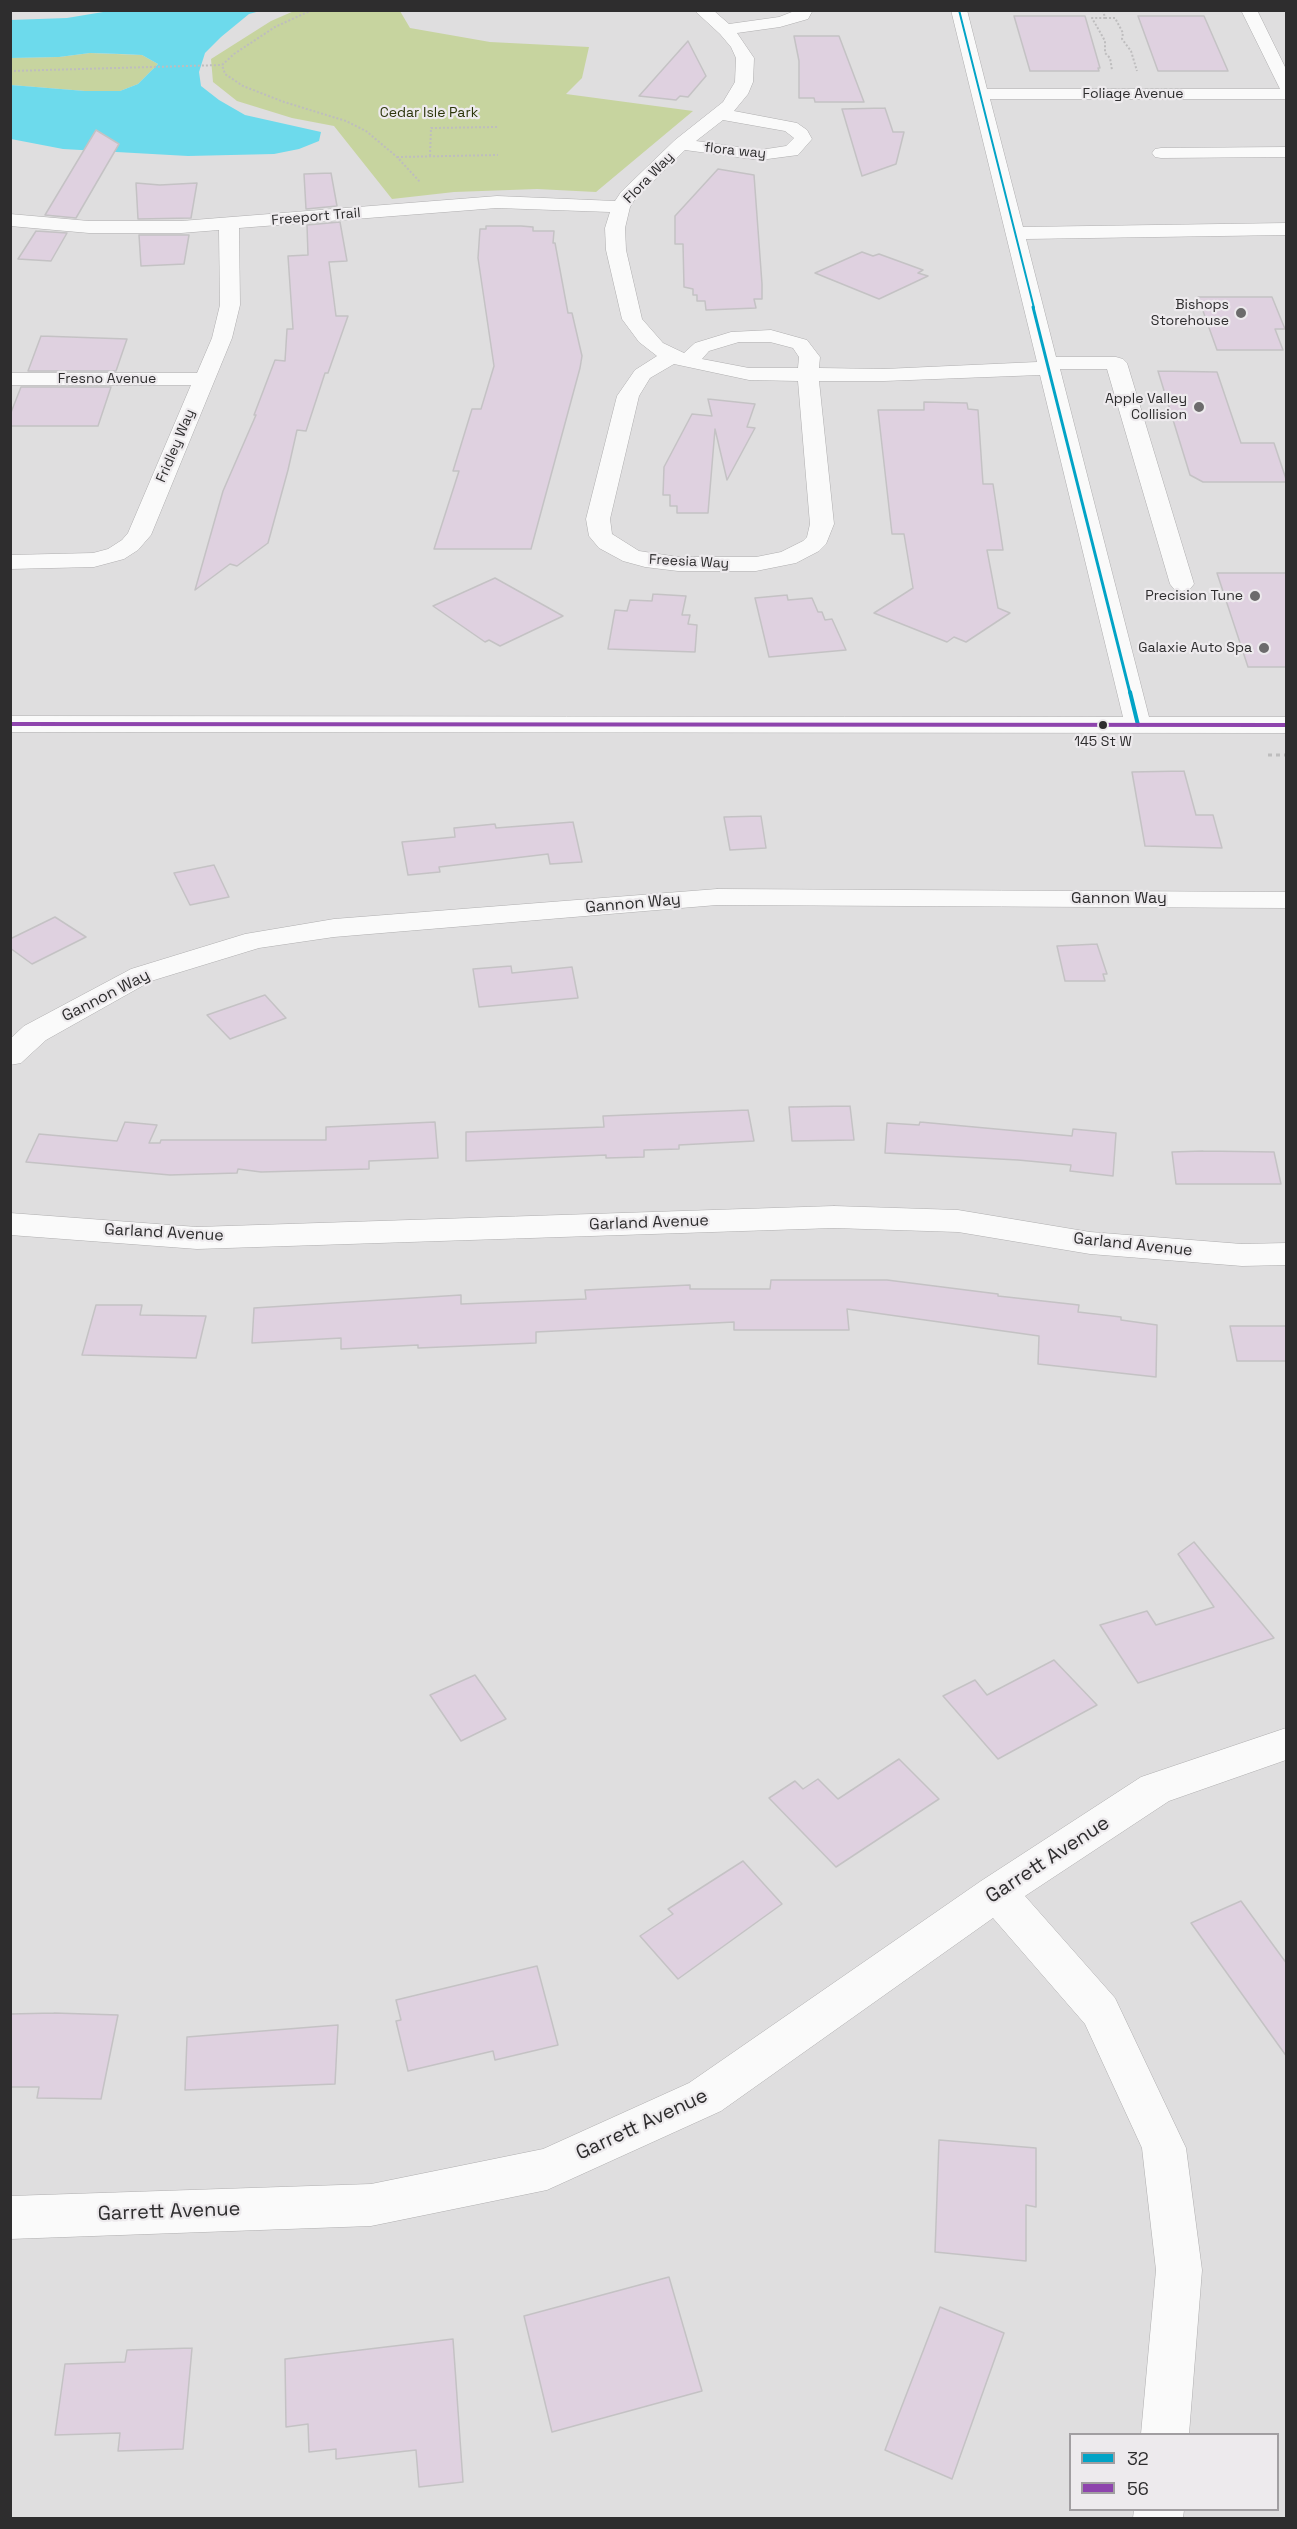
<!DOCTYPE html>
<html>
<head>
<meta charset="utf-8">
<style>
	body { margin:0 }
	#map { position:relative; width:1297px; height:2529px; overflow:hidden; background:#dfdedf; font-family:"Space Grotesk",sans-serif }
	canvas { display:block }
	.frame { position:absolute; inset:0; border:12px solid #2e2d2e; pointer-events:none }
	.legend { position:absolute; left:1069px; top:2433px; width:210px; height:78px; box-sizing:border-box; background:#edeaed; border:2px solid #a19ea1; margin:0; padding:8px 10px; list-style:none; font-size:18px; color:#2e2d2e }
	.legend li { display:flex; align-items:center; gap:12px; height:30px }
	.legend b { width:30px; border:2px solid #a19ea1 }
</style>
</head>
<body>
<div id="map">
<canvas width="1297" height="2529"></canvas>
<div class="frame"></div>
<ul class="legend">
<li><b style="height:8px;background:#02a3c6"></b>32</li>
<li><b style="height:8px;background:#8e44ad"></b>56</li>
</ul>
</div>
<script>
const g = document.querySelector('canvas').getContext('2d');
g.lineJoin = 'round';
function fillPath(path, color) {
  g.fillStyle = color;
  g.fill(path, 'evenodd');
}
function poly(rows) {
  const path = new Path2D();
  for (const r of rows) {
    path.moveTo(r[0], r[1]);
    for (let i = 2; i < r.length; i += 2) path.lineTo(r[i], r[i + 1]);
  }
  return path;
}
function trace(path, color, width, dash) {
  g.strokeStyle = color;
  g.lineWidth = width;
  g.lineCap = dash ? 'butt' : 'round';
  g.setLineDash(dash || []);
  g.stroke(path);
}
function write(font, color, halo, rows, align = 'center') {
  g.font = font + ' "Space Grotesk",sans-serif';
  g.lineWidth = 4.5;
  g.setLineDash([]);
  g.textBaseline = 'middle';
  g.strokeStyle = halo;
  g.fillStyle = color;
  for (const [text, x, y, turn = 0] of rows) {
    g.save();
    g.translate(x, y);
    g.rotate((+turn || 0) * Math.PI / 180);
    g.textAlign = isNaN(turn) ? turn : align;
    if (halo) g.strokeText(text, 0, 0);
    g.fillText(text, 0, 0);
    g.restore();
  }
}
const green = poly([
	[294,11,400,11,410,28,490,42,589,47,582,78,566,94,693,111,596,192,537,189,454,192,392,199,334,126,292,118,237,101,213,82,211,59,271,21],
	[90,53,142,55,158,64,138,84,120,91,85,91,11,85,10,58,59,57]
]);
const water = poly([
	[115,10,260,11,249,14,221,37,205,53,199,72,201,86,219,100,245,115,321,132,319,141,299,149,274,154,188,156,63,149,11,139,11,85,85,91,120,91,138,84,158,64,142,55,121,54,90,53,59,57,11,58,10,20,67,18]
]);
const building = poly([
	[1014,16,1085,16,1100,68,1098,68,1099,71,1030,71,1014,16],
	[1138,16,1204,16,1228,71,1158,71,1138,16],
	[794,36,839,36,864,102,815,102,814,98,799,98,799,61,794,36],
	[688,41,706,76,688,97,680,96,676,100,639,96,688,41],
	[885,108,893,132,904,132,896,164,862,176,842,109,885,108],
	[96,130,119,144,76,218,45,215,96,130],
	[718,169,754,175,762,284,762,299,754,299,756,308,706,310,705,301,697,301,697,295,693,295,693,289,684,287,683,244,675,244,675,216,718,169],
	[331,173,337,206,306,209,304,174,331,173],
	[136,183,160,185,197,183,191,218,138,219,136,183],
	[340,222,347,261,329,262,336,316,348,316,328,373,325,373,306,431,297,430,288,470,268,543,237,566,230,564,195,590,223,491,256,415,254,415,275,360,285,361,287,329,293,329,288,256,308,255,307,225,340,222],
	[486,226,521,226,533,227,533,231,554,231,553,243,555,243,568,313,572,313,582,356,580,368,531,549,434,549,459,471,453,471,472,409,481,409,494,366,478,258,480,229,486,229,486,226],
	[36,231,67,233,51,261,18,259,36,231],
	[139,235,189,235,184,264,141,266,139,235],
	[862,252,873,256,879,254,923,270,918,273,928,276,879,299,815,273,862,252],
	[1198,297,1272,297,1285,329,1275,329,1283,350,1217,350,1198,297],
	[41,336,127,339,116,371,28,371,41,336],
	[1158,371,1217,372,1241,443,1274,443,1287,482,1203,482,1190,475,1158,371],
	[21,387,111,387,98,426,10,426,10,415,21,387],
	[708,399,755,404,747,427,755,428,727,480,715,429,708,513,677,513,677,506,670,506,670,495,663,495,664,467,692,414,712,416,708,399],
	[924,402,967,403,968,409,978,410,983,484,993,484,1003,550,987,550,998,608,1010,613,966,642,954,637,947,642,874,613,913,588,904,534,892,534,878,410,924,410,924,402],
	[1217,573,1287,573,1287,667,1248,667,1217,573],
	[495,578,563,616,500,646,489,640,485,642,433,606,495,578],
	[653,594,686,596,682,615,690,615,688,624,697,625,695,652,608,649,615,610,627,611,630,600,652,601,653,594],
	[787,595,788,600,812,598,818,612,822,612,825,620,832,619,846,650,769,657,755,598,787,595],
	[1184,771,1196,815,1213,815,1222,848,1145,846,1132,772,1184,771],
	[761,816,766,848,730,850,724,817,761,816],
	[573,822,582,862,550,864,548,854,439,867,440,872,408,875,402,842,455,837,454,828,495,824,496,828,573,822],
	[214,865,229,897,190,905,174,873,214,865],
	[55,917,86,937,32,964,10,948,10,939,55,917],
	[1097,944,1107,974,1103,974,1105,981,1065,981,1057,946,1097,944],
	[511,966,512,973,572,967,578,998,479,1007,473,969,511,966],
	[265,995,286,1018,230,1039,207,1015,265,995],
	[850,1106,854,1140,792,1141,789,1107,850,1106],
	[748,1110,754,1141,679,1145,679,1149,644,1150,644,1157,606,1158,606,1155,466,1161,466,1132,604,1127,603,1116,748,1110],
	[125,1122,157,1125,149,1143,160,1143,161,1140,326,1140,326,1127,435,1122,438,1158,369,1161,369,1169,261,1172,238,1169,237,1173,170,1175,26,1162,39,1134,117,1141,125,1122],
	[920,1122,1072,1136,1073,1129,1116,1133,1113,1176,1070,1171,1071,1165,1018,1160,885,1153,887,1123,919,1125,920,1122],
	[1203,1151,1274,1152,1281,1184,1176,1184,1172,1152,1203,1151],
	[771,1280,887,1280,998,1294,998,1296,1079,1305,1078,1312,1121,1317,1121,1320,1157,1325,1156,1377,1038,1364,1039,1336,847,1309,849,1330,734,1330,734,1322,536,1332,536,1343,418,1348,418,1345,341,1349,341,1338,252,1343,254,1308,461,1295,461,1304,586,1299,585,1290,690,1285,690,1289,770,1289,771,1280],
	[96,1305,142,1305,140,1315,206,1316,196,1358,82,1355,96,1305],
	[1230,1326,1287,1326,1287,1361,1237,1361,1230,1326],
	[1194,1542,1274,1638,1138,1683,1100,1625,1147,1611,1156,1625,1214,1607,1178,1554,1194,1542],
	[1054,1660,1097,1705,998,1759,943,1696,975,1680,987,1695,1054,1660],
	[475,1675,506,1719,461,1741,430,1695,475,1675],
	[899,1759,939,1799,836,1867,769,1798,795,1781,803,1789,818,1779,838,1799,899,1759],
	[743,1861,782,1904,678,1979,640,1936,673,1914,668,1909,743,1861],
	[1241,1901,1287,1964,1287,2057,1191,1923,1241,1901],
	[537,1966,558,2045,495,2060,493,2051,408,2071,396,2021,401,2020,396,2000,537,1966],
	[54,2013,118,2015,101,2099,37,2098,39,2087,10,2087,10,2014,54,2013],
	[338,2025,335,2084,185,2090,187,2037,338,2025],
	[939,2140,1036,2148,1036,2207,1026,2205,1026,2261,935,2252,939,2140],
	[669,2277,702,2391,552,2432,524,2316,669,2277],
	[940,2307,1004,2333,952,2479,885,2450,940,2307],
	[453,2339,463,2482,419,2487,416,2450,336,2459,336,2449,309,2452,308,2424,286,2427,285,2359,453,2339],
	[192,2348,183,2449,118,2451,120,2433,55,2435,65,2364,125,2362,127,2350,192,2348]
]);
const pathFar1 = poly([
	[312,10,275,27,234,54,222,65,225,74,243,86,284,102,346,121,366,131,397,157,420,182],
	[1103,10,1105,18,1092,18,1105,41,1105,53,1110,58,1112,70],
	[988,11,1086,10],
	[1105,18,1115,18,1123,33,1122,39,1131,51,1137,71],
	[10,71,222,65],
	[430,156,431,128,498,127],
	[397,157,498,155]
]);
const path = poly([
	[1268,755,1286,755]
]);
const minor = poly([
	[694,10,713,10,729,24,779,17,797,10,813,10,808,19,780,27,737,33,754,58,753,82,748,94,734,111,797,123,807,130,812,139,798,155,760,160,685,150,635,199,630,207,625,228,626,250,642,319,663,343,684,353,695,343,731,332,771,330,807,340,820,357,819,368,884,369,1037,362,951,10,967,10,987,89,1280,89,1241,10,1257,10,1286,69,1286,99,990,99,1023,227,1286,223,1286,235,1026,239,1056,357,1116,357,1123,359,1127,363,1194,584,1190,589,1182,591,1174,589,1170,584,1107,369,1060,369,1149,717,1286,717,1286,733,10,732,10,716,1123,717,1040,375,884,381,819,381,834,524,826,544,819,551,796,563,756,571,678,571,645,567,623,561,599,548,589,536,586,519,617,396,635,370,657,356,639,342,622,319,606,250,605,228,610,212,497,208,239,228,240,305,232,338,151,535,138,550,124,559,94,567,10,569,10,555,93,553,108,549,122,540,128,533,191,385,10,385,10,373,197,373,212,338,220,305,219,230,181,233,89,233,10,226,10,214,89,221,181,221,497,196,615,201,621,192,675,140,723,102,735,82,736,58,731,47,720,34,694,10],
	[723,120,785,131,794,138,786,146,760,150,696,141,723,120],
	[739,342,770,342,793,348,799,357,798,368,749,368,702,359,709,351,739,342],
	[674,364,749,380,798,381,810,524,807,537,803,541,781,552,756,557,678,557,639,551,612,534,610,519,639,396,650,378,674,364],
	[1286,147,1286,157,1161,158,1155,157,1152,153,1155,149,1161,148,1286,147],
	[717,889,1286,892,1286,908,717,905,334,937,259,948,151,981,46,1040,21,1063,10,1065,10,1039,24,1026,131,969,245,934,334,919,717,889],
	[834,1206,958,1210,1090,1232,1242,1244,1286,1243,1286,1265,1242,1266,1090,1254,958,1232,834,1228,197,1249,10,1235,10,1213,197,1227,834,1206],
	[1286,1728,1286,1760,1169,1801,1025,1896,1115,1998,1186,2148,1202,2270,1189,2434,1141,2434,1156,2270,1142,2148,1085,2024,993,1918,721,2111,547,2190,371,2226,10,2239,10,2196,371,2184,543,2149,689,2083,981,1881,1141,1777,1286,1728],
	[1134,2510,1184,2510,1183,2518,1133,2518,1134,2510]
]);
const bus1Far2 = poly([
	[959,10,1034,308]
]);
const bus1Far1 = poly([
	[1033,307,1130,693]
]);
const bus1 = poly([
	[1130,692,1138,725]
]);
const bus2 = poly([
	[10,724,1286,725]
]);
const markers = [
	[1241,313,6,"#6c6b6c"],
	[1199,407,6,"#6c6b6c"],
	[1255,596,6,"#6c6b6c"],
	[1264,648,6,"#6c6b6c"],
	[1103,725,5,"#2e2d2e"]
];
const farStreetnames = [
	["Foliage Avenue",1133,94],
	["flora way",735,151,6],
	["Flora Way",649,178,-46],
	["Freeport Trail",316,217,-5],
	["Fresno Avenue",107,379],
	["Fridley Way",176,446,-67],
	["Freesia Way",689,562,3]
];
const farParknames = [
	["Cedar Isle Park",429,113]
];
const farPoinames = [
	["Bishops",1229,305],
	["Storehouse",1229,321],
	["Apple Valley",1187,399],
	["Collision",1187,415],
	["Precision Tune",1243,596],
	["Galaxie Auto Spa",1252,648]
];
const busNames = [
	["145 St W",1103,742]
];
const streetNames = [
	["Gannon Way",1119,899],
	["Gannon Way",633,904,-5],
	["Gannon Way",106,996,-27],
	["Garland Avenue",649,1223,-2],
	["Garland Avenue",164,1233,3],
	["Garland Avenue",1133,1245,6]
];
const nearStreetnames = [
	["Garrett Avenue",1048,1860,-33],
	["Garrett Avenue",642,2125,-25],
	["Garrett Avenue",169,2212,-2]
];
fillPath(green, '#c7d49f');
fillPath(water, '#6ddaec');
fillPath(building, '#dfd1e0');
trace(building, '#c4c2c4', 1.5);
trace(minor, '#afaeaf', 1);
trace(pathFar1, '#bebdbe', 2, [2, 2]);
trace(path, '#bebdbe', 3, [4, 4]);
fillPath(minor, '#fafafa');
trace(bus1Far2, '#02a3c6', 2);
trace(bus1Far1, '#02a3c6', 3);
trace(bus1, '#02a3c6', 4);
trace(bus2, '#8e44ad', 4);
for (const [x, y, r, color] of markers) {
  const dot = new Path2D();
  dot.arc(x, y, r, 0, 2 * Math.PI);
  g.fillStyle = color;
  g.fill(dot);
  trace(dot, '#edeaed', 2);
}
write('14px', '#2e2d2e', '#edeaed', farStreetnames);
write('14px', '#2d360c', '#edeaed', farParknames);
write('14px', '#2e2d2e', '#edeaed', farPoinames, 'right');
write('14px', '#2e2d2e', '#edeaed', busNames);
write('16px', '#2e2d2e', '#edeaed', streetNames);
write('20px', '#2e2d2e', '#edeaed', nearStreetnames);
</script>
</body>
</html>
